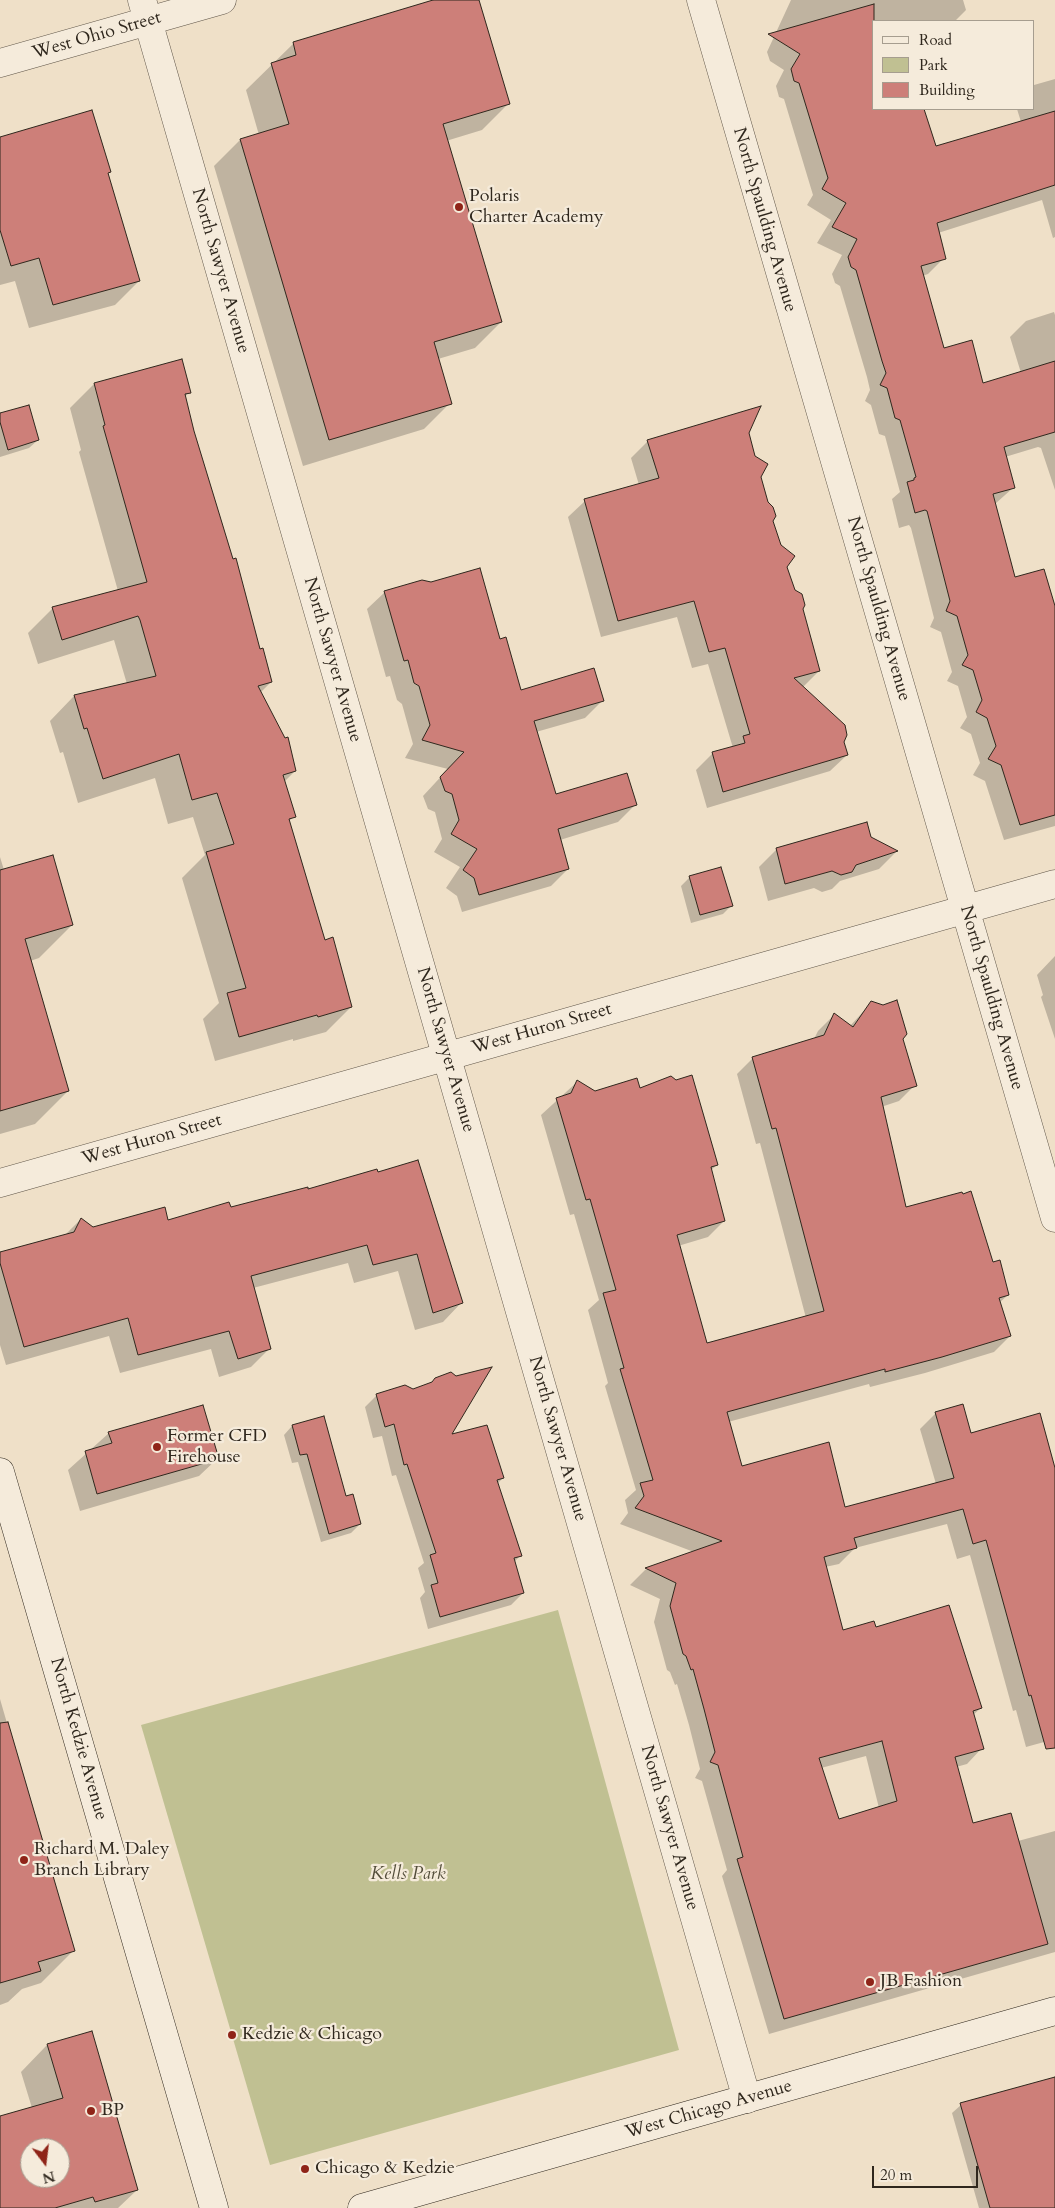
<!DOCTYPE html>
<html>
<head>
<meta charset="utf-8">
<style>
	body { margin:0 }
	#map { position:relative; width:1055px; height:2208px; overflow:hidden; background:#efe0c8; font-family:Cardo,serif }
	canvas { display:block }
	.legend { position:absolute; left:872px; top:20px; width:162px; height:90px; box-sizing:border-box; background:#f5ebdb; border:1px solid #a69d8f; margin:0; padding:6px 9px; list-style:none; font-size:15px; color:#2f271d }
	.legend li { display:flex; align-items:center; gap:10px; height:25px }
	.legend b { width:25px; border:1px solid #a69d8f }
	.north { position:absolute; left:20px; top:2138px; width:50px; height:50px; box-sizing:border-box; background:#f5ebdb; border:1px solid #a69d8f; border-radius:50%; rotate:165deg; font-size:14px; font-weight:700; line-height:20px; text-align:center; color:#2f271d }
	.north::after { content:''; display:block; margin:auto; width:18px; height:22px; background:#8f2418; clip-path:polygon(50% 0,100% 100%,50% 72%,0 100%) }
	.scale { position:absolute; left:872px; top:2166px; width:106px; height:22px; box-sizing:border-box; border:2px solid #2f271d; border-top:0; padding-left:6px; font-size:15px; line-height:18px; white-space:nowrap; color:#2f271d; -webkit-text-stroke:4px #f5ebdb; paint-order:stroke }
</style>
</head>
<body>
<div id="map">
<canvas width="1055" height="2208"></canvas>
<ul class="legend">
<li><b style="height:6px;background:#f5ebdb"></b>Road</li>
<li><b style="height:14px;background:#c0c092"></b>Park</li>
<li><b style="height:14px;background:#cd7f79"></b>Building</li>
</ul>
<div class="north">N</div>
<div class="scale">20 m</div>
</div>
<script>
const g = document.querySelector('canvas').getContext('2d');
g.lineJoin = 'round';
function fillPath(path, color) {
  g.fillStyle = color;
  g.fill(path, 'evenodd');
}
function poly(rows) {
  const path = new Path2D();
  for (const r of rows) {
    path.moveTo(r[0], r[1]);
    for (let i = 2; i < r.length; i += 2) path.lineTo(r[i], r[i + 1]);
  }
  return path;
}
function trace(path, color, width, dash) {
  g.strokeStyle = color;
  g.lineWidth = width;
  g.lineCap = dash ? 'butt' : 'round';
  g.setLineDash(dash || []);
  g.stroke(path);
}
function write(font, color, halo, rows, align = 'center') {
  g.font = font + ' Cardo,serif';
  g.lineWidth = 4.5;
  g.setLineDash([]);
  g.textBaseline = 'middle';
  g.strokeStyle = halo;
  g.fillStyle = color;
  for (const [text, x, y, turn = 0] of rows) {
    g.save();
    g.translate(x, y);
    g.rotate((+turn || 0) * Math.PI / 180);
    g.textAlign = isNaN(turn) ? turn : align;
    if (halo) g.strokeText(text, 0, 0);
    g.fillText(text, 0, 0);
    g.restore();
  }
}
const green = poly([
	[558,1610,679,2050,270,2165,141,1725]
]);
const shadow = poly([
	[437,0,478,0,508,104,482,130,446,141,501,322,475,348,438,359,450,403,424,429,303,466,214,166,240,140,259,135,246,90,294,43],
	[791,0,963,0,966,10,955,21,874,21,874,109,923,109,935,148,1021,122,1017,109,1034,109,1034,85,1055,79,1055,237,1053,238,1042,200,938,233,944,258,928,274,922,276,943,349,982,384,1021,373,1010,337,1026,321,1054,312,1055,315,1055,490,1041,448,1038,447,1005,457,1014,487,995,504,1014,579,1055,608,1055,826,1004,840,985,781,973,775,980,763,971,734,960,728,967,717,958,686,947,681,952,672,941,632,930,627,934,618,911,528,909,525,899,528,892,499,900,492,885,436,879,434,871,405,865,401,870,390,867,377,840,286,835,283,832,274,842,255,817,243,831,220,807,205,813,195,784,99,779,97,776,86,784,70,770,61,767,52],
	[0,139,107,174,139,281,115,305,29,328,15,281,0,285],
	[94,384,189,392,185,397,193,432,259,650,271,682,260,693,295,771,284,782,294,816,288,822,324,941,351,1007,326,1032,293,1041,293,1039,215,1061,203,1019,219,1003,182,878,205,855,193,817,168,824,155,778,78,803,63,752,60,753,50,721,74,696,127,684,114,640,38,664,28,633,53,608,118,591,79,452,81,450,70,408],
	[0,414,38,440,29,448,0,457],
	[748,433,772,521,801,609,819,671,802,688,842,741,847,755,830,771,707,808,696,770,713,753,733,748,708,664,692,668,677,617,601,637,568,517,585,501,639,485,631,458,648,441],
	[385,592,499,640,520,691,603,700,585,718,536,732,555,796,636,804,618,822,560,840,568,869,551,886,462,912,457,896,446,888,460,867,434,852,442,839,435,812,428,809,423,796,448,769,405,758,413,744,402,704,397,700,390,676,386,677,367,609],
	[870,838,896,852,879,869,840,881,832,889,822,892,814,888,768,901,759,867,777,849],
	[0,857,4,870,72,925,39,958,30,961,68,1091,35,1124,0,1134],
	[690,877,731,906,723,914,691,923,681,886],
	[1055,956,1055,1039,1041,997,1043,995,1037,975],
	[872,1002,901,1039,915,1085,899,1101,881,1107,905,1209,992,1264,1008,1295,999,1303,1010,1336,994,1352,925,1373,870,1387,869,1384,728,1422,741,1467,844,1508,936,1484,920,1429,936,1413,970,1434,1055,1481,1055,1739,1026,1747,1016,1710,1013,1711,970,1555,957,1559,947,1524,855,1548,839,1564,825,1567,843,1632,875,1629,981,1708,973,1715,982,1748,967,1764,956,1767,972,1825,1018,1841,1055,1831,1055,1952,769,2034,722,1876,727,1870,702,1781,695,1778,700,1769,689,1725,677,1684,675,1685,670,1672,667,1670,654,1622,660,1599,630,1585,645,1570,694,1552,620,1524,628,1513,625,1500,636,1490,605,1386,608,1383,588,1310,599,1300,574,1214,570,1215,541,1115,577,1082,595,1092,640,1090,717,1165,710,1171,724,1221,708,1237,678,1246,706,1344,806,1318,760,1143,756,1144,737,1074,753,1058,814,1039,818,1031,834,1015,850,1026],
	[866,1756,879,1808,838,1820,821,1768],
	[376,1171,461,1303,443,1322,415,1330,398,1271,354,1283,348,1263,253,1288,270,1348,251,1367,219,1377,211,1349,120,1373,109,1336,6,1365,0,1345,0,1253,64,1236,81,1219,93,1228,167,1221,308,1191],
	[377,1395,450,1436,503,1478,497,1484,521,1555,514,1562,523,1593,511,1605,428,1629,420,1598,425,1592,418,1568,424,1563,396,1475,392,1476,382,1436,373,1438,365,1407],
	[292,1426,346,1498,360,1524,351,1533,321,1542,298,1462,292,1463,284,1435],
	[109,1433,217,1459,199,1476,80,1511,68,1470],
	[0,1699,73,1951,41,1983,22,1989,8,2002,0,2005],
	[47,2045,137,2190,118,2208,0,2208,0,2117,32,2108,21,2072],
	[30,2148,60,2148,60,2178,30,2178],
	[1055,2078,1055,2208,979,2208,952,2113,961,2105]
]);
const building = poly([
	[433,0,479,0,510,104,443,124,502,322,434,342,452,404,329,440,240,139,289,124,271,63,296,55,293,42,433,0],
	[874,4,874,109,924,109,936,146,1055,111,1055,185,937,223,946,259,921,266,944,348,972,340,983,383,1055,361,1055,432,1004,447,1015,488,993,494,1015,577,1044,569,1055,606,1055,815,1020,825,1001,765,988,759,996,746,987,718,976,712,982,700,973,670,962,665,968,655,957,616,946,611,950,601,927,511,925,510,915,513,907,482,914,480,914,478,916,477,900,420,895,418,887,388,880,385,886,373,882,361,856,270,851,267,848,257,857,239,832,227,846,203,822,189,828,178,799,83,794,81,791,69,800,54,768,34,874,4],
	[92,110,111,172,108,173,140,281,53,305,39,258,11,266,0,230,0,137,92,110],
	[182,359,191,393,185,394,194,431,233,559,236,558,260,649,263,648,272,682,258,686,285,738,288,737,296,771,283,775,296,817,289,819,325,940,333,937,352,1007,318,1017,317,1015,239,1037,227,993,246,988,206,852,234,844,217,793,192,800,179,754,103,779,87,728,84,729,74,695,156,676,140,620,138,616,62,640,52,607,147,582,103,426,105,425,94,383,182,359],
	[29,405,39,440,8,450,0,422,0,413,29,405],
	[761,406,749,433,755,456,768,464,761,477,768,502,773,507,776,516,773,521,781,545,795,556,787,567,795,590,802,594,805,605,803,609,820,671,794,678,845,725,847,735,844,742,848,755,723,792,712,752,745,743,743,736,750,734,725,648,709,652,694,601,618,621,584,499,659,478,647,440,761,406],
	[480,568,500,639,506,637,521,690,594,668,604,701,534,721,556,794,627,773,637,805,558,829,569,869,479,895,474,878,463,870,477,849,451,834,459,820,452,794,445,791,440,777,464,752,422,740,430,725,419,686,414,683,408,660,404,661,384,591,422,580,431,582,480,568],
	[867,822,871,837,898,851,856,865,852,872,841,875,832,871,785,884,776,848,867,822],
	[53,855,73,925,25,939,69,1091,0,1111,0,870,53,855],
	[721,867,733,906,700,915,689,876,721,867],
	[897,1000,907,1034,903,1039,917,1086,881,1097,906,1207,962,1192,963,1194,971,1191,993,1262,1000,1260,1009,1295,999,1298,1011,1336,942,1357,885,1372,885,1369,727,1412,742,1466,829,1442,845,1507,954,1478,935,1412,963,1404,971,1433,1040,1413,1055,1468,1055,1748,1046,1749,1031,1695,1029,1696,986,1540,973,1544,963,1509,854,1538,857,1548,824,1557,843,1630,874,1621,876,1627,949,1605,982,1708,973,1711,984,1749,955,1757,973,1823,1011,1813,1048,1944,784,2019,737,1859,743,1857,718,1765,710,1762,715,1752,704,1709,693,1669,691,1670,686,1656,683,1654,670,1606,676,1583,645,1568,722,1541,635,1508,644,1496,640,1483,653,1480,620,1369,624,1368,603,1293,616,1290,590,1199,586,1200,556,1098,571,1093,577,1080,595,1091,637,1078,640,1088,671,1076,676,1080,692,1075,718,1165,711,1167,725,1221,677,1235,707,1343,824,1311,776,1128,772,1129,752,1057,824,1035,834,1013,853,1027,871,1001,883,1005,897,1000],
	[882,1741,897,1801,839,1819,819,1758,882,1741],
	[418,1160,463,1303,433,1313,417,1254,373,1265,367,1245,251,1276,271,1349,238,1359,229,1331,138,1355,128,1318,24,1347,0,1263,0,1252,74,1232,81,1218,93,1227,165,1207,168,1220,229,1202,231,1207,308,1187,308,1189,377,1169,378,1172,418,1160],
	[492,1367,452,1434,487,1425,504,1478,497,1480,522,1556,514,1558,524,1593,440,1617,431,1585,438,1583,430,1555,436,1553,407,1464,404,1465,394,1424,385,1427,376,1394,405,1385,413,1389,432,1382,435,1378,451,1372,456,1376,492,1367],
	[203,1405,219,1459,97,1494,85,1451,112,1443,108,1432,203,1405],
	[324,1416,346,1496,353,1494,361,1524,329,1534,307,1454,300,1455,292,1425,324,1416],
	[8,1722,75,1951,38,1962,41,1971,0,1983,0,1723,8,1722],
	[92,2031,138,2190,95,2202,93,2197,55,2208,0,2208,0,2116,63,2098,47,2044,92,2031],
	[30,2148,60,2148,60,2178,30,2178,30,2148],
	[1055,2077,1055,2208,990,2208,960,2103,1055,2077]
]);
const street = poly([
	[142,0,747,2099],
	[701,0,1055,1218],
	[0,63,222,0],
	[0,1183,1055,884]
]);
const secondary = poly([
	[0,1472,214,2208],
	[362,2208,1055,2011]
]);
const markers = [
	[459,207,5,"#8f2418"],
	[157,1447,5,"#8f2418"],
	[24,1860,5,"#8f2418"],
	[870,1982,5,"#8f2418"],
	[232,2035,5,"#8f2418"],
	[91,2111,5,"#8f2418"],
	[305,2169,5,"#8f2418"]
];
const streetNames = [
	["West Ohio Street",97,36,-16],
	["North Spaulding Avenue",764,220,74],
	["North Sawyer Avenue",220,271,74],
	["North Spaulding Avenue",878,609,74],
	["North Sawyer Avenue",332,660,74],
	["North Spaulding Avenue",991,998,74],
	["West Huron Street",542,1029,-16],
	["North Sawyer Avenue",445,1050,74],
	["West Huron Street",152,1140,-16],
	["North Sawyer Avenue",557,1439,74],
	["North Kedzie Avenue",78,1739,74],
	["North Sawyer Avenue",669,1828,74],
	["West Chicago Avenue",709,2110,-16]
];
const poiNames = [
	["Polaris",469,197],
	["Charter Academy",469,218],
	["Former CFD",167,1437],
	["Firehouse",167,1458],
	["Richard M. Daley",34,1850],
	["Branch Library",34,1871],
	["JB Fashion",880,1982],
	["Kedzie & Chicago",242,2035],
	["BP",101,2111],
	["Chicago & Kedzie",315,2169]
];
const parkNames = [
	["Kells Park",408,1875]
];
fillPath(green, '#c0c092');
fillPath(shadow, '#0003');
fillPath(building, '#cd7f79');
trace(building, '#2f271d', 1);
trace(street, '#5f5548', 29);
trace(secondary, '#2f271d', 29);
trace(street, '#f5ebdb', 28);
trace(secondary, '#f5ebdb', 28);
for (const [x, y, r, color] of markers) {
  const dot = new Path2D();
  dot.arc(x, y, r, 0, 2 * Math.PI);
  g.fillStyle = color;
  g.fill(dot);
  trace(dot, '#f5ebdb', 2);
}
write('18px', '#2f271d', '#f5ebdb', streetNames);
write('18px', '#2f271d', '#f5ebdb', poiNames, 'left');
write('italic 18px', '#534d3a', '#f5ebdb', parkNames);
</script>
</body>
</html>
